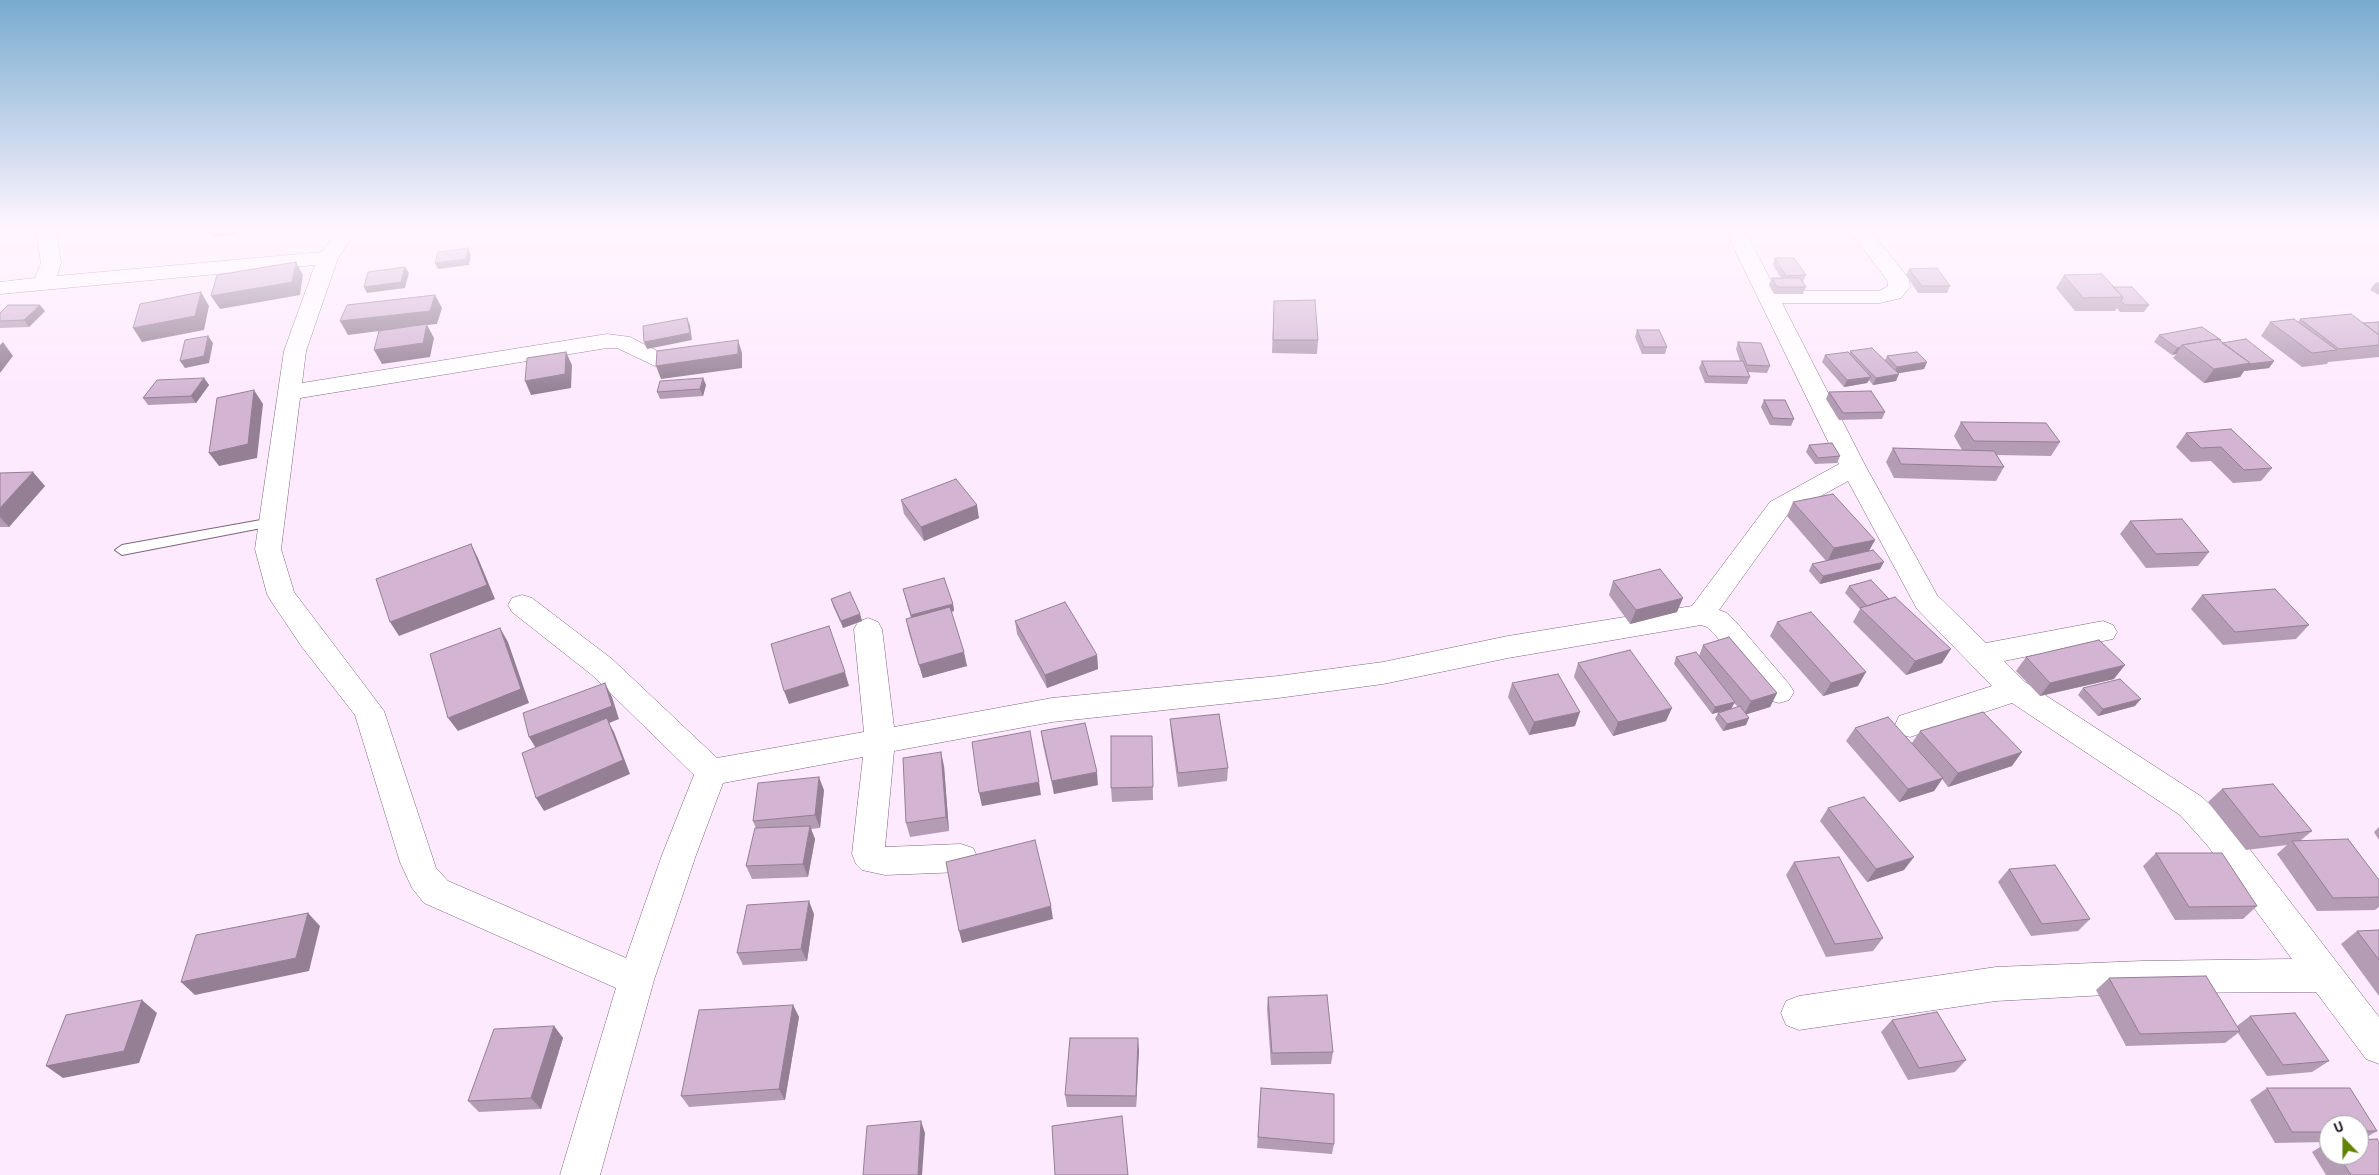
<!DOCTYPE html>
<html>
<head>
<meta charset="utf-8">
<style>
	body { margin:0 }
	#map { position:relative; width:2379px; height:1175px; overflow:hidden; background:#feeafe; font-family:"PT Sans",sans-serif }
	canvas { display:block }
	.north { position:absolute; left:2319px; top:1115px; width:50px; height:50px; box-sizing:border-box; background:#fff; border:1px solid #a3a0a3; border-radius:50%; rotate:338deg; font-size:14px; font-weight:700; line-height:20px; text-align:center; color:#19111a }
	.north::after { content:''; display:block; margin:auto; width:18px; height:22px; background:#618400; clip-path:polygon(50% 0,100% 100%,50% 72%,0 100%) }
</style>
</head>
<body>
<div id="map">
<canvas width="2379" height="1175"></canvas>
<div class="north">U</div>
</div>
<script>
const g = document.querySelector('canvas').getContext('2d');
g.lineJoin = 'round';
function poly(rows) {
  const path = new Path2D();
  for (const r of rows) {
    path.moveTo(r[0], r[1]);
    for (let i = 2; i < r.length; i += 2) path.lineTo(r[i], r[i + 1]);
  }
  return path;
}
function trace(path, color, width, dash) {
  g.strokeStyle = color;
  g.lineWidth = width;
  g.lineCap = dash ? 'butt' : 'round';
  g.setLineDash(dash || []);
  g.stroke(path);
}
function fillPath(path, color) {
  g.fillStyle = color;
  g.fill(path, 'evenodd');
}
const lane = poly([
	[272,518,277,519,279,522,277,525,122,555,115,550,122,545,272,518]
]);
const street = poly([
	[36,230,56,230,61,263,57,276,322,252,337,230,357,230,338,258,306,351,302,383,607,334,630,337,663,354,666,359,663,364,655,366,617,348,607,348,300,398,281,549,294,592,384,711,436,868,448,881,626,958,662,855,694,775,592,675,512,612,508,605,512,598,522,595,532,598,612,659,717,758,864,732,854,629,858,622,868,618,878,622,882,629,894,727,1052,698,1278,676,1383,662,1508,636,1692,606,1770,502,1839,464,1725,230,1745,230,1776,291,1879,291,1888,286,1887,280,1849,230,1870,230,1909,279,1910,287,1901,298,1880,303,1782,303,1866,467,1937,595,1986,643,2103,621,2113,625,2117,632,2113,639,2004,661,2025,682,2202,797,2231,825,2379,1017,2379,1064,2366,1059,2316,992,2142,993,1996,1001,1799,1030,1786,1025,1781,1013,1786,1001,1799,996,1996,967,2142,961,2292,959,2207,845,2180,815,2012,703,1910,737,1899,734,1895,725,1899,716,1992,686,1917,609,1848,481,1788,514,1719,610,1727,613,1736,622,1789,684,1794,692,1789,700,1779,703,1769,700,1716,636,1707,627,1701,625,1508,658,1383,684,1278,698,1052,722,894,751,885,847,961,844,973,848,978,858,973,868,961,872,885,875,862,870,856,864,852,854,863,757,723,783,696,855,654,980,600,1175,560,1175,616,988,424,903,412,888,400,862,355,715,302,647,271,601,267,594,255,549,284,351,315,265,0,294,0,282,35,278,41,263,36,230]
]);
const wall = poly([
	[208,230,239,230,236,235,213,237],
	[1775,258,1806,275,1803,282,1806,287,1803,294,1774,294,1769,285,1772,278,1781,278,1773,265],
	[1909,269,1950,286,1947,293,1918,293,1906,275],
	[2064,275,2113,287,2149,305,2144,312,2120,312,2117,308,2115,311,2075,311,2056,288],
	[2379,282,2379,295,2370,290,2375,283],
	[1274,301,1318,340,1317,354,1272,353],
	[45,311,29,327,0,328,0,313],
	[2300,319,2363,323,2379,322,2379,357,2328,362,2327,364,2302,367,2261,336,2270,322,2298,322],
	[1637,330,1667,347,1665,354,1642,354,1635,337],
	[2159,335,2221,340,2220,341,2222,343,2274,361,2269,368,2244,371,2240,377,2204,383,2173,358,2176,354,2172,355,2154,342],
	[1738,342,1770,366,1767,373,1748,372,1750,377,1747,384,1705,383,1699,368,1702,361,1740,361,1736,349],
	[1850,351,1885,360,1887,356,1927,362,1924,369,1898,373,1896,381,1873,385,1869,380,1867,383,1844,387,1822,362,1825,355,1849,354],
	[204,378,209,385,196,403,148,405,143,398],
	[703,378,706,385,703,396,660,399,657,392],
	[1829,392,1885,412,1882,419,1839,420,1826,399],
	[1764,400,1794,419,1791,426,1770,425,1761,407],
	[1961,422,2060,442,2051,456,1997,455,2004,467,1996,481,1894,478,1886,462,1893,448,1962,450,1954,436],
	[2186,433,2272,468,2261,481,2233,483,2211,461,2191,462,2176,447],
	[1809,445,1840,456,1837,463,1815,464,1806,452],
	[0,473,45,486,9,527,0,527],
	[901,500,979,518,924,541,904,514],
	[1793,502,1875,540,1869,551,1880,569,1820,584,1809,571,1812,564,1826,561,1787,516],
	[2130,521,2209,552,2198,566,2146,568,2120,534],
	[1613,581,1677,612,1630,624,1609,595],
	[1849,586,1889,599,1942,663,1906,675,1853,622,1860,609,1845,593],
	[903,589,953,604,954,611,951,612,967,666,923,678,909,633,906,619,911,618],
	[2202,595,2309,625,2296,639,2223,645,2191,609],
	[831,599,860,614,862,621,843,628,833,606],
	[1015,621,1097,655,1098,669,1047,688,1017,634],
	[1777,622,1858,686,1823,696,1770,636],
	[1703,645,1777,693,1770,707,1747,714,1746,725,1723,731,1715,719,1718,713,1722,711,1712,714,1674,664,1676,657,1699,656],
	[1734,703,1738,707,1731,709],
	[2026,657,2114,679,2040,696,2016,671],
	[1578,663,1666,721,1613,736,1574,677],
	[1512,683,1575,726,1529,735,1508,697],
	[2083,688,2135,706,2098,716,2078,695],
	[1170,719,1228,768,1227,781,1178,787,1171,733],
	[1855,728,1912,743,1920,731,2012,766,1948,787,1942,779,1934,791,1899,802,1846,741],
	[1041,731,1098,785,1054,794,1043,745],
	[1152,736,1153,800,1112,802,1111,788],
	[944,766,949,831,910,837,906,823],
	[2222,789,2312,831,2301,840,2379,880,2379,907,2375,910,2317,911,2277,854,2287,845,2246,850,2208,802],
	[824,790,820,828,811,829,815,839,808,877,752,879,746,866,756,828,753,821],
	[1828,808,1904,870,1867,882,1820,821],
	[2379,827,2379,840,2374,832],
	[2156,853,2257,906,2243,919,2175,920,2143,866],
	[1794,862,1883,938,1873,951,1826,957,1786,875],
	[2009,869,2090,919,2078,931,2031,936,1998,882],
	[814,914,807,961,743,965,737,953],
	[2379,930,2379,996,2341,944,2357,931],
	[2109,978,2237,1026,2250,1016,2329,1061,2312,1072,2267,1076,2238,1033,2225,1043,2126,1046,2096,990],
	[1268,997,1333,1052,1331,1064,1271,1065,1267,1009],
	[793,1005,799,1017,785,1100,689,1107,681,1096],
	[1892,1020,1966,1060,1955,1072,1908,1080,1881,1032],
	[554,1026,563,1038,541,1109,479,1112,468,1101],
	[1139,1050,1136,1107,1067,1107,1065,1095],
	[1261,1088,1334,1144,1332,1154,1257,1148],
	[2267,1088,2377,1131,2362,1140,2379,1175,2326,1175,2312,1152,2328,1142,2275,1143,2250,1100],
	[2329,1125,2359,1125,2359,1155,2329,1155]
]);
const shadedWall = poly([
	[233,230,239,230,236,235],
	[468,248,471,255,469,265,438,269,435,263],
	[296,262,303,275,300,295,220,309,211,296],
	[405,267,409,273,405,288,367,293,364,287],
	[201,292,209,306,204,330,142,342,133,328],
	[435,295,442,308,437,324,427,325,434,338,430,357,382,364,374,350,426,325,348,335,340,321],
	[40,305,45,311,29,327,24,320],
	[687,318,690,325,692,340,647,349,644,342],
	[208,336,213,343,209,363,185,368,180,361],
	[738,340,742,353,742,368,661,379,656,366],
	[3,342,13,356,0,373,0,345],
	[2181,347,2176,354,2172,355,2177,348],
	[566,352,572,365,571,388,531,395,525,381],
	[2274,361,2269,368,2244,371,2240,377,2204,383,2214,369,2250,363],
	[1927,362,1924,369,1894,374,1897,367],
	[1899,374,1896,381,1873,385,1876,378],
	[1871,377,1867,383,1844,387,1847,380],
	[204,378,209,385,196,403,191,396],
	[703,378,706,385,703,396,700,389],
	[254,390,263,404,257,458,219,466,209,453],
	[33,472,45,486,9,527,0,517,0,508],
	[977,505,979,518,924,541,921,527],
	[1875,540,1867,554,1827,562,1834,548],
	[471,544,478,558,495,599,399,636,390,622],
	[1884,562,1880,569,1820,584,1823,576],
	[1683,598,1677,612,1630,624,1636,610],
	[953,604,954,611,912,622,911,615],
	[860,614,862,621,843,628,841,621],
	[500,628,508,642,529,703,458,731,448,718],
	[1951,649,1942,663,1906,675,1915,661],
	[964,652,967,666,923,678,919,665],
	[1097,655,1098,669,1047,688,1045,675],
	[2125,665,2114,679,2040,696,2050,683],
	[845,672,849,686,789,704,784,691],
	[1866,672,1858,686,1823,696,1831,683],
	[605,683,612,697,619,719,609,723,614,732,630,774,544,811,536,798,537,750,529,737],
	[1777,693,1770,707,1744,715,1751,701],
	[2141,699,2135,706,2098,716,2103,709],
	[1735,702,1731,709,1712,714,1715,707],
	[1672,708,1666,721,1613,736,1618,722],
	[1580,712,1575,726,1529,735,1534,722],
	[1749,718,1746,725,1723,731,1727,724],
	[941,752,944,766,949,831,946,817],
	[2022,752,2012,766,1948,787,1958,773],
	[1097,772,1098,785,1054,794,1052,781],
	[819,777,824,790,820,828,815,815],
	[1943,778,1934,791,1899,802,1908,789],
	[1039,782,1041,795,982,806,979,793],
	[810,826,815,839,808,877,803,864],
	[1914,857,1904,870,1867,882,1876,869],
	[809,901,814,914,807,961,801,949],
	[1051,906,1053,919,962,943,959,931],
	[308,913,320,926,309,971,195,995,181,982],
	[142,1000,157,1013,139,1063,63,1078,46,1066],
	[793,1005,799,1017,785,1100,779,1089],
	[554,1026,563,1038,541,1109,531,1098],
	[1138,1038,1139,1050,1136,1107,1136,1096],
	[921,1121,925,1133,922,1175,918,1175]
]);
const building = poly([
	[468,248,466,259,435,263,438,252,468,248],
	[1775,258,1794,258,1806,275,1786,276,1775,258],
	[296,262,292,282,211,296,217,275,296,262],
	[405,267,401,282,364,287,368,272,405,267],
	[1937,268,1950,286,1922,286,1909,269,1937,268],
	[2102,274,2123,297,2083,298,2064,275,2102,274],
	[1772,278,1800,278,1806,287,1777,287,1772,278],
	[2113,287,2132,287,2149,305,2125,305,2121,301,2123,297,2113,287],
	[201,292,195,316,133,328,140,304,201,292],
	[435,295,430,311,340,321,347,305,435,295],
	[1315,300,1318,340,1273,340,1274,301,1315,300],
	[8,305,40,305,24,320,0,321,0,313,8,305],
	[2351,314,2379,335,2379,345,2339,349,2300,319,2351,314],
	[687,318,690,333,644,342,643,326,687,318],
	[2294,319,2337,350,2312,353,2270,322,2294,319],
	[2379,322,2379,335,2363,323,2379,322],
	[427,324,423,343,374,350,379,331,427,324],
	[2202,327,2221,340,2218,339,2182,345,2181,347,2177,348,2159,335,2202,327],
	[1637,330,1659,330,1667,347,1644,347,1637,330],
	[208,336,204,356,180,361,185,340,208,336],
	[2218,339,2250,363,2214,369,2182,345,2218,339],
	[2246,339,2274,361,2249,364,2250,363,2222,343,2246,339],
	[738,340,738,354,656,366,657,351,738,340],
	[1738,342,1761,343,1770,366,1747,365,1738,342],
	[1872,348,1899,374,1876,378,1850,351,1872,348],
	[566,352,565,374,525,381,527,358,566,352],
	[1848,352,1871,377,1847,380,1825,355,1848,352],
	[1917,352,1927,362,1897,367,1887,356,1917,352],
	[1702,361,1743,361,1750,377,1708,376,1702,361],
	[204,378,191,396,143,398,157,380,204,378],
	[703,378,700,389,657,392,660,381,703,378],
	[254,390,248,444,209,453,217,398,254,390],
	[1871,391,1885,412,1843,413,1829,392,1871,391],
	[1764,400,1785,400,1794,419,1773,418,1764,400],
	[1961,422,2046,423,2060,442,1974,441,1961,422],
	[2231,429,2272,468,2244,470,2221,447,2201,448,2186,433,2231,429],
	[1832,443,1840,456,1818,458,1809,445,1832,443],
	[1893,448,1994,451,2004,467,1901,464,1893,448],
	[33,472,0,508,0,473,33,472],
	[956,479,977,505,921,527,901,500,956,479],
	[1833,494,1875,540,1834,548,1793,502,1833,494],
	[2182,519,2209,552,2156,554,2130,521,2182,519],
	[471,544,487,585,390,622,376,579,471,544],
	[1873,550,1884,562,1823,576,1812,564,1873,550],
	[1660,569,1683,598,1636,610,1613,581,1660,569],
	[944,578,953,604,911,615,903,589,944,578],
	[1871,580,1889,599,1867,606,1849,586,1871,580],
	[2275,589,2309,625,2235,632,2202,595,2275,589],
	[850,592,860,614,841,621,831,599,850,592],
	[1895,597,1951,649,1915,661,1860,608,1895,597],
	[1065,602,1097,655,1045,675,1015,621,1065,602],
	[950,607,964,652,919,665,906,619,950,607],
	[1811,612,1866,672,1831,683,1777,622,1811,612],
	[829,626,845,672,784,691,771,644,829,626],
	[500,628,521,689,448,718,430,654,500,628],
	[1729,637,1777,693,1751,701,1703,645,1729,637],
	[2099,640,2125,665,2050,683,2026,657,2099,640],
	[1630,650,1672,708,1618,722,1578,663,1630,650],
	[1696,652,1735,702,1715,707,1676,657,1696,652],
	[1558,674,1580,712,1534,722,1512,683,1558,674],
	[2120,679,2141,699,2103,709,2083,688,2120,679],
	[605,683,612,706,529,737,523,713,605,683],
	[1740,706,1749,718,1727,724,1718,713,1740,706],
	[1983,712,2022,752,1958,773,1920,731,1983,712],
	[1219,714,1228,768,1178,773,1170,719,1219,714],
	[1888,717,1943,778,1908,789,1855,728,1888,717],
	[607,718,623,760,536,798,522,753,607,718],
	[1085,723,1097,772,1052,781,1041,731,1085,723],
	[1030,731,1039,782,979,793,972,742,1030,731],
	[1111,736,1152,736,1153,787,1111,788,1111,736],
	[941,752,946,817,906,823,903,758,941,752],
	[819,777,815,815,753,821,758,783,819,777],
	[2273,784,2312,831,2260,837,2222,789,2273,784],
	[1864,797,1914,857,1876,869,1828,808,1864,797],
	[810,826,803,864,746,866,755,828,810,826],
	[2348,839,2379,880,2379,897,2333,898,2292,841,2348,839],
	[1035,840,1051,906,959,931,946,862,1035,840],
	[2156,853,2222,853,2257,906,2189,907,2156,853],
	[1839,857,1883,938,1835,944,1794,862,1839,857],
	[2055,865,2090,919,2042,924,2009,869,2055,865],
	[809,901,801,949,737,953,747,905,809,901],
	[308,913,296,958,181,982,196,935,308,913],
	[2379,930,2379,960,2357,931,2379,930],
	[2206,976,2240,1031,2140,1034,2109,978,2206,976],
	[1327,995,1333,1052,1272,1053,1268,997,1327,995],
	[142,1000,124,1051,46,1066,66,1015,142,1000],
	[793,1005,779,1089,681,1096,699,1010,793,1005],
	[1937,1012,1966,1060,1919,1068,1892,1020,1937,1012],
	[2295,1013,2329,1061,2283,1065,2250,1016,2295,1013],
	[554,1026,531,1098,468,1101,494,1029,554,1026],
	[1070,1038,1138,1038,1136,1096,1065,1095,1070,1038],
	[1261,1088,1334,1094,1334,1144,1258,1137,1261,1088],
	[2267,1088,2350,1088,2377,1131,2359,1131,2359,1125,2329,1125,2329,1132,2292,1132,2267,1088],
	[1122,1116,1128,1175,1055,1175,1052,1126,1122,1116],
	[921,1121,918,1175,863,1175,867,1126,921,1121],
	[2377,1139,2379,1142,2379,1175,2351,1175,2338,1155,2359,1155,2359,1140,2377,1139]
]);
trace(lane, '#7c677c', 2);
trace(street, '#7c677c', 1);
fillPath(lane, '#fff');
fillPath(street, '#fff');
fillPath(wall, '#b59cb5');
fillPath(shadedWall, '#947f94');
fillPath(building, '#d3b5d3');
trace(building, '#947f94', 1);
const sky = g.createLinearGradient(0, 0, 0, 395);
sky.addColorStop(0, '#78abd0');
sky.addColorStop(0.58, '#fff6ff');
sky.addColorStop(1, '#fff6ff00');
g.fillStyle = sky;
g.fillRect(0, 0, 2379, 395);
</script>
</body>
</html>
